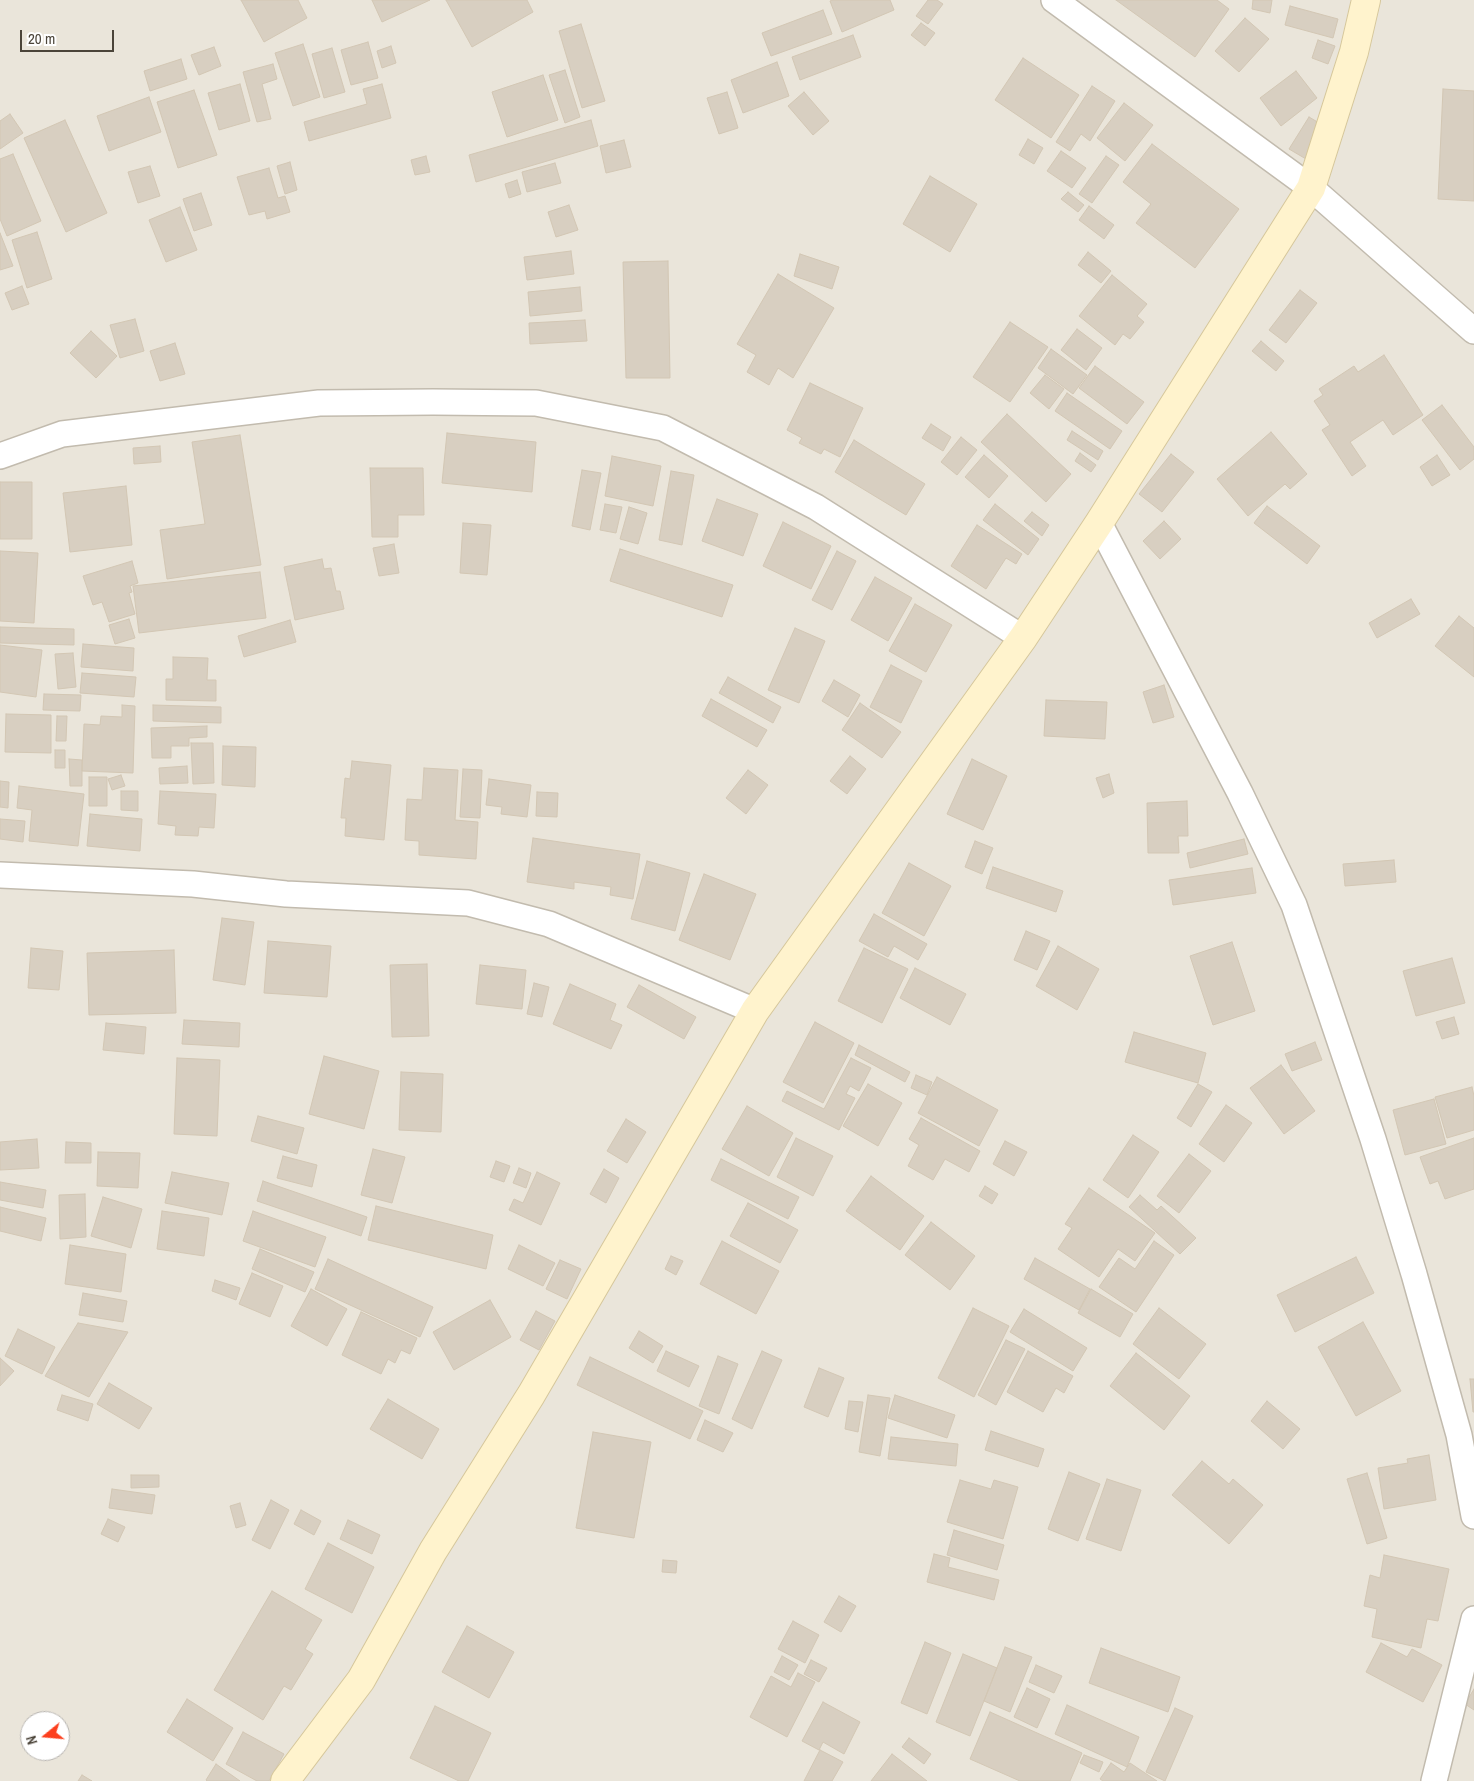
<!DOCTYPE html>
<html>
<head>
<meta charset="utf-8">
<style>
	body { margin:0 }
	#map { position:relative; width:1474px; height:1781px; overflow:hidden; background:#f6f3ec; font-family:"Archivo Narrow",sans-serif }
	canvas { display:block }
	.north { position:absolute; left:20px; top:1711px; width:50px; height:50px; box-sizing:border-box; background:#fff; border:1px solid #b7b4b0; border-radius:50%; rotate:253deg; font-size:14px; font-weight:700; line-height:20px; text-align:center; color:#4b4439 }
	.north::after { content:''; display:block; margin:auto; width:18px; height:22px; background:#fc3f1d; clip-path:polygon(50% 0,100% 100%,50% 72%,0 100%) }
	.scale { position:absolute; left:20px; top:30px; width:94px; height:22px; box-sizing:border-box; border:2px solid #4b4439; border-top:0; padding-left:6px; font-size:15px; line-height:18px; white-space:nowrap; color:#4b4439; -webkit-text-stroke:4px #fff; paint-order:stroke }
</style>
</head>
<body>
<div id="map">
<canvas width="1474" height="1781"></canvas>
<div class="north">N</div>
<div class="scale">20 m</div>
</div>
<script>
const g = document.querySelector('canvas').getContext('2d');
g.lineJoin = 'round';
function fillPath(path, color) {
  g.fillStyle = color;
  g.fill(path, 'evenodd');
}
function poly(rows) {
  const path = new Path2D();
  for (const r of rows) {
    path.moveTo(r[0], r[1]);
    for (let i = 2; i < r.length; i += 2) path.lineTo(r[i], r[i + 1]);
  }
  return path;
}
function trace(path, color, width, dash) {
  g.strokeStyle = color;
  g.lineWidth = width;
  g.lineCap = dash ? 'butt' : 'round';
  g.setLineDash(dash || []);
  g.stroke(path);
}
const residential = poly([
	[0,0,1474,0,1474,1781,0,1781],
	[30,1721,60,1721,60,1751,30,1751]
]);
const building = poly([
	[241,0,298,0,307,18,264,42,241,0],
	[372,0,430,0,382,22,372,0],
	[446,0,527,0,533,12,472,47,446,0],
	[832,0,890,0,894,10,842,32,830,1,832,0],
	[928,0,937,0,943,4,928,24,916,16,928,0],
	[1116,0,1217,0,1229,9,1195,57,1116,0],
	[1253,0,1272,0,1270,13,1252,9,1253,0],
	[1290,6,1338,19,1333,38,1285,25,1290,6],
	[823,10,832,34,771,56,762,33,823,10],
	[1245,18,1269,39,1239,72,1215,51,1245,18],
	[921,23,935,33,925,46,911,35,921,23],
	[581,24,605,101,582,108,559,31,581,24],
	[853,35,861,57,800,80,792,57,853,35],
	[1318,40,1335,46,1328,64,1312,58,1318,40],
	[368,42,378,78,351,85,341,50,368,42],
	[303,44,320,97,293,106,275,53,303,44],
	[391,46,396,63,382,68,377,51,391,46],
	[214,47,221,66,199,75,191,55,214,47],
	[332,48,345,92,324,98,312,54,332,48],
	[1023,58,1079,95,1051,138,995,100,1023,58],
	[181,59,187,79,150,91,144,71,181,59],
	[777,62,789,96,743,113,731,80,777,62],
	[273,64,277,79,262,84,271,119,257,122,243,72,273,64],
	[565,70,580,117,565,123,549,75,565,70],
	[1296,71,1317,98,1281,126,1260,98,1296,71],
	[543,75,558,120,507,137,492,92,543,75],
	[240,84,250,121,219,130,208,93,240,84],
	[382,84,391,118,309,141,304,122,367,104,363,89,382,84],
	[1092,86,1115,101,1090,141,1081,134,1070,151,1056,142,1092,86],
	[1443,89,1474,91,1474,201,1438,199,1443,89],
	[194,90,217,155,178,168,157,102,194,90],
	[727,92,738,128,719,134,707,98,727,92],
	[804,92,829,121,813,135,788,106,804,92],
	[149,97,161,132,109,151,97,116,149,97],
	[1124,103,1153,125,1125,161,1097,138,1124,103],
	[10,114,23,133,0,149,0,121,10,114],
	[1309,117,1326,127,1306,159,1289,149,1309,117],
	[65,120,107,213,66,232,24,138,65,120],
	[591,120,598,146,476,182,469,155,591,120],
	[1028,139,1043,148,1034,164,1019,155,1028,139],
	[624,140,631,167,606,173,600,146,624,140],
	[1152,144,1239,209,1195,268,1136,223,1151,204,1123,182,1152,144],
	[1061,151,1086,168,1072,188,1047,171,1061,151],
	[13,154,41,221,7,236,0,219,0,159,13,154],
	[426,156,430,172,415,175,411,160,426,156],
	[1106,156,1119,165,1092,203,1079,194,1106,156],
	[290,162,297,190,285,194,277,166,290,162],
	[555,163,561,183,527,192,522,172,555,163],
	[150,166,160,196,138,203,128,172,150,166],
	[269,168,278,198,285,196,290,212,267,219,265,211,249,215,237,177,269,168],
	[930,176,977,204,950,252,903,224,930,176],
	[517,180,521,194,509,198,505,184,517,180],
	[1068,192,1084,205,1078,212,1061,199,1068,192],
	[201,193,212,225,194,231,183,199,201,193],
	[569,205,578,230,556,237,548,212,569,205],
	[1089,206,1114,225,1104,239,1079,220,1089,206],
	[180,207,197,250,166,262,149,220,180,207],
	[37,232,52,279,27,288,12,240,37,232],
	[0,233,13,266,0,270,0,233],
	[571,251,574,274,527,280,524,257,571,251],
	[1088,252,1111,271,1101,283,1078,265,1088,252],
	[800,254,839,267,832,289,794,276,800,254],
	[668,261,670,378,626,378,623,262,668,261],
	[778,274,834,308,793,378,778,368,769,385,747,372,756,355,737,344,778,274],
	[1112,275,1147,304,1137,316,1144,322,1130,339,1123,334,1115,345,1079,316,1112,275],
	[22,286,29,304,12,310,5,293,22,286],
	[580,287,582,311,530,316,528,292,580,287],
	[1300,290,1317,303,1286,343,1269,330,1300,290],
	[135,319,144,351,120,358,110,325,135,319],
	[585,320,587,341,530,344,529,323,585,320],
	[1010,322,1048,347,1010,402,973,377,1010,322],
	[1077,329,1102,348,1086,370,1061,350,1077,329],
	[91,331,117,356,96,378,70,353,91,331],
	[1261,341,1284,361,1276,371,1252,351,1261,341],
	[175,343,185,374,160,381,150,351,175,343],
	[1051,349,1087,375,1073,394,1038,368,1051,349],
	[1384,355,1423,415,1393,435,1383,420,1350,442,1366,466,1352,476,1322,430,1330,425,1314,401,1323,395,1319,389,1354,366,1358,372,1384,355],
	[1095,366,1144,402,1127,424,1079,388,1095,366],
	[1045,375,1064,389,1049,409,1030,393,1045,375],
	[810,383,863,408,840,457,824,449,821,454,799,443,802,438,787,430,810,383],
	[1067,393,1122,431,1110,449,1055,411,1067,393],
	[1442,405,1474,447,1474,459,1460,470,1422,420,1442,405],
	[1007,414,1071,474,1046,502,981,442,1007,414],
	[931,424,951,437,943,451,922,438,931,424],
	[1072,431,1103,451,1098,460,1067,440,1072,431],
	[1271,432,1307,474,1290,489,1285,484,1248,516,1217,479,1271,432],
	[447,433,536,442,532,492,442,483,447,433],
	[240,435,261,565,167,579,160,530,205,524,192,442,240,435],
	[961,437,977,450,957,475,941,462,961,437],
	[854,440,925,484,906,515,835,472,854,440],
	[160,446,161,462,134,464,133,448,160,446],
	[1080,453,1096,465,1091,472,1075,461,1080,453],
	[1171,454,1194,472,1162,512,1139,494,1171,454],
	[984,455,1008,476,989,498,965,477,984,455],
	[1437,455,1450,475,1432,486,1420,467,1437,455],
	[612,456,661,466,653,506,605,496,612,456],
	[370,468,423,468,424,515,398,515,398,537,372,537,370,468],
	[582,470,601,473,590,530,572,526,582,470],
	[671,471,694,475,682,545,659,540,671,471],
	[0,482,32,482,32,539,0,539,0,482],
	[126,486,132,545,70,552,63,493,126,486],
	[717,499,758,514,743,556,702,541,717,499],
	[605,504,622,507,616,533,600,530,605,504],
	[995,504,1039,539,1028,555,983,520,995,504],
	[1267,506,1320,546,1307,564,1254,523,1267,506],
	[629,507,647,513,638,544,620,539,629,507],
	[1032,512,1049,525,1042,536,1024,521,1032,512],
	[1164,521,1181,539,1160,559,1143,541,1164,521],
	[783,522,831,546,811,589,763,566,783,522],
	[463,523,491,525,487,575,460,573,463,523],
	[977,525,1022,554,1016,564,1006,558,986,589,951,566,977,525],
	[394,544,399,573,379,576,373,548,394,544],
	[620,549,733,585,722,617,610,581,620,549],
	[0,551,38,553,34,623,0,621,0,551],
	[837,551,856,561,832,610,812,600,837,551],
	[322,559,324,569,331,568,336,591,340,591,344,609,295,620,284,567,322,559],
	[132,561,138,583,130,586,132,592,129,593,135,614,109,622,102,602,93,605,83,576,132,561],
	[260,572,266,618,139,633,133,586,260,572],
	[875,577,912,598,888,641,851,620,875,577],
	[1411,599,1420,614,1377,638,1369,623,1411,599],
	[915,604,952,625,926,672,889,651,915,604],
	[1459,616,1474,628,1474,677,1435,646,1459,616],
	[129,619,135,638,115,644,109,625,129,619],
	[290,620,296,642,244,657,238,636,290,620],
	[0,627,74,629,74,645,0,643,0,627],
	[795,628,825,641,799,703,768,690,795,628],
	[83,644,134,648,133,671,81,667,83,644],
	[0,645,42,650,36,697,0,692,0,645],
	[73,653,76,687,58,689,55,654,73,653],
	[173,657,208,658,207,680,216,680,216,701,166,700,166,679,173,679,173,657],
	[891,665,922,681,901,723,870,707,891,665],
	[82,673,136,677,134,697,80,693,82,673],
	[728,677,781,707,773,723,719,693,728,677],
	[834,680,860,695,848,717,822,701,834,680],
	[1164,685,1174,717,1153,723,1143,692,1164,685],
	[44,694,81,695,80,711,43,710,44,694],
	[711,699,767,730,757,747,702,716,711,699],
	[1046,700,1107,702,1105,739,1044,736,1046,700],
	[860,703,901,732,882,758,842,730,860,703],
	[122,705,135,706,133,773,82,771,84,724,100,725,101,716,122,717,122,705],
	[153,705,221,707,221,723,153,721,153,705],
	[6,714,51,715,51,753,5,752,6,714],
	[57,716,67,716,66,741,56,741,57,716],
	[207,726,207,737,189,738,189,746,171,746,171,758,152,758,151,728,207,726],
	[191,743,213,743,214,783,193,784,191,743],
	[223,746,256,747,255,787,222,785,223,746],
	[55,750,65,750,65,768,55,768,55,750],
	[850,756,866,769,847,794,830,781,850,756],
	[69,759,82,760,82,786,70,786,69,759],
	[972,759,1007,776,983,830,947,814,972,759],
	[352,761,391,765,384,840,345,836,346,818,341,818,345,778,350,779,352,761],
	[187,766,188,783,160,784,159,768,187,766],
	[424,768,458,770,455,820,478,822,476,859,419,855,419,841,405,840,407,799,422,800,424,768],
	[463,769,482,770,480,818,460,817,463,769],
	[748,770,768,785,746,814,726,798,748,770],
	[1109,774,1114,793,1103,798,1096,778,1109,774],
	[121,775,125,786,112,790,108,779,121,775],
	[89,777,107,777,107,806,89,806,89,777],
	[489,779,531,785,527,817,501,814,502,807,486,805,489,779],
	[0,781,9,782,8,808,0,807,0,781],
	[19,786,84,794,78,846,29,841,32,810,17,808,19,786],
	[121,791,138,791,138,811,121,810,121,791],
	[160,791,216,794,214,828,199,827,198,836,175,835,176,826,158,824,160,791],
	[537,792,558,793,557,817,536,816,537,792],
	[1187,801,1188,836,1178,836,1179,853,1148,853,1147,803,1187,801],
	[90,814,142,819,140,851,87,846,90,814],
	[0,819,25,821,23,842,0,839,0,819],
	[533,838,640,854,633,899,610,895,611,887,574,882,574,889,527,882,533,838],
	[1244,839,1248,854,1190,868,1187,853,1244,839],
	[975,841,993,848,982,874,965,867,975,841],
	[1394,860,1396,882,1345,886,1343,864,1394,860],
	[647,861,690,873,675,931,631,919,647,861],
	[909,863,951,886,924,936,882,913,909,863],
	[993,867,1063,891,1056,912,986,888,993,867],
	[1252,868,1256,893,1173,905,1169,880,1252,868],
	[704,874,756,894,730,960,679,940,704,874],
	[874,914,927,944,918,960,894,946,888,957,859,941,874,914],
	[222,918,254,922,245,985,213,980,222,918],
	[1026,931,1050,941,1037,970,1014,960,1026,931],
	[268,941,331,946,327,997,264,993,268,941],
	[1232,942,1255,1011,1213,1025,1190,956,1232,942],
	[1058,946,1099,969,1077,1010,1036,986,1058,946],
	[31,948,63,951,59,990,28,988,31,948],
	[864,948,908,969,882,1023,838,1001,864,948],
	[174,950,176,1013,89,1015,87,953,174,950],
	[1452,958,1465,1003,1416,1016,1403,971,1452,958],
	[427,964,429,1036,392,1037,390,965,427,964],
	[480,965,526,970,522,1009,476,1004,480,965],
	[915,968,966,994,950,1025,900,998,915,968],
	[534,983,549,987,542,1017,527,1014,534,983],
	[570,984,616,1004,610,1020,622,1025,611,1049,553,1024,570,984],
	[639,985,696,1017,684,1039,627,1007,639,985],
	[1454,1017,1459,1034,1442,1039,1436,1022,1454,1017],
	[184,1020,240,1023,239,1047,182,1044,184,1020],
	[815,1022,854,1043,823,1103,783,1082,815,1022],
	[106,1023,146,1027,144,1054,103,1050,106,1023],
	[1134,1032,1206,1053,1198,1083,1125,1062,1134,1032],
	[1315,1042,1322,1060,1292,1071,1285,1054,1315,1042],
	[859,1045,910,1072,905,1082,855,1055,859,1045],
	[324,1056,379,1071,364,1129,309,1114,324,1056],
	[177,1058,220,1060,217,1136,174,1134,177,1058],
	[851,1058,871,1068,859,1091,850,1086,846,1094,855,1098,839,1130,782,1101,787,1091,824,1109,851,1058],
	[1281,1065,1315,1111,1284,1134,1250,1088,1281,1065],
	[401,1072,443,1074,441,1132,399,1130,401,1072],
	[916,1075,932,1082,927,1095,911,1088,916,1075],
	[937,1077,998,1110,979,1146,918,1113,937,1077],
	[868,1084,902,1103,878,1146,843,1126,868,1084],
	[1198,1084,1212,1092,1191,1127,1177,1118,1198,1084],
	[1472,1087,1474,1096,1474,1130,1447,1138,1435,1097,1472,1087],
	[1434,1099,1446,1144,1405,1155,1393,1110,1434,1099],
	[1226,1105,1252,1123,1224,1162,1199,1144,1226,1105],
	[747,1106,793,1133,769,1176,722,1149,747,1106],
	[258,1116,304,1128,297,1154,251,1141,258,1116],
	[921,1118,980,1151,969,1172,945,1159,933,1180,908,1166,919,1145,909,1139,921,1118],
	[626,1119,646,1132,627,1163,607,1151,626,1119],
	[1133,1135,1159,1152,1128,1198,1103,1180,1133,1135],
	[796,1138,833,1156,813,1196,777,1177,796,1138],
	[1474,1138,1474,1189,1445,1199,1438,1181,1430,1184,1420,1157,1474,1138],
	[37,1139,39,1168,0,1170,0,1142,37,1139],
	[1005,1141,1027,1152,1014,1176,993,1164,1005,1141],
	[66,1142,91,1143,91,1163,65,1163,66,1142],
	[373,1149,405,1157,392,1203,361,1195,373,1149],
	[98,1152,140,1153,138,1188,97,1186,98,1152],
	[1189,1154,1211,1171,1179,1213,1157,1196,1189,1154],
	[283,1156,317,1165,312,1187,277,1178,283,1156],
	[721,1159,799,1197,788,1219,711,1180,721,1159],
	[496,1161,510,1166,504,1182,490,1177,496,1161],
	[519,1168,531,1173,526,1188,513,1183,519,1168],
	[604,1169,619,1178,606,1203,590,1194,604,1169],
	[172,1172,229,1183,222,1215,165,1203,172,1172],
	[537,1172,560,1183,541,1225,509,1210,514,1199,523,1203,537,1172],
	[871,1176,924,1216,900,1250,846,1211,871,1176],
	[263,1181,367,1217,361,1236,257,1201,263,1181],
	[0,1182,46,1190,43,1208,0,1200,0,1182],
	[985,1186,998,1194,992,1204,979,1196,985,1186],
	[1089,1188,1155,1233,1135,1261,1118,1249,1099,1277,1058,1249,1072,1228,1065,1224,1089,1188],
	[85,1194,86,1237,60,1239,59,1195,85,1194],
	[1140,1195,1157,1210,1161,1206,1196,1238,1180,1254,1129,1207,1140,1195],
	[103,1197,142,1209,131,1248,91,1236,103,1197],
	[748,1203,798,1230,780,1263,730,1236,748,1203],
	[376,1206,493,1235,486,1269,368,1240,376,1206],
	[0,1207,46,1218,41,1241,0,1231,0,1207],
	[162,1211,209,1218,204,1256,157,1249,162,1211],
	[253,1211,326,1237,315,1267,243,1241,253,1211],
	[931,1222,975,1256,950,1290,905,1255,931,1222],
	[722,1241,779,1271,756,1314,700,1284,722,1241],
	[1154,1241,1174,1255,1136,1312,1099,1287,1119,1258,1135,1269,1154,1241],
	[70,1245,126,1254,121,1292,65,1284,70,1245],
	[519,1245,555,1263,543,1286,508,1269,519,1245],
	[260,1249,314,1272,305,1292,252,1269,260,1249],
	[671,1256,683,1261,676,1275,665,1269,671,1256],
	[1356,1257,1374,1293,1295,1332,1277,1295,1356,1257],
	[1035,1258,1090,1289,1079,1310,1024,1279,1035,1258],
	[328,1259,433,1307,420,1337,315,1289,328,1259],
	[560,1260,581,1269,567,1299,546,1289,560,1260],
	[252,1273,283,1286,270,1317,239,1304,252,1273],
	[215,1280,240,1288,236,1300,212,1291,215,1280],
	[311,1289,347,1309,327,1346,291,1326,311,1289],
	[1091,1289,1133,1314,1120,1337,1078,1313,1091,1289],
	[83,1293,127,1301,123,1322,79,1315,83,1293],
	[490,1300,511,1337,454,1370,433,1332,490,1300],
	[973,1308,1009,1326,974,1397,938,1378,973,1308],
	[1159,1308,1206,1344,1179,1379,1133,1344,1159,1308],
	[1024,1309,1087,1348,1073,1371,1010,1332,1024,1309],
	[536,1311,555,1321,539,1350,520,1340,536,1311],
	[361,1312,417,1338,410,1354,401,1350,395,1363,388,1359,381,1374,342,1355,361,1312],
	[1363,1322,1401,1391,1356,1416,1318,1347,1363,1322],
	[78,1323,128,1332,89,1397,45,1376,78,1323],
	[18,1329,55,1347,42,1374,5,1356,18,1329],
	[639,1331,663,1346,653,1363,629,1348,639,1331],
	[1006,1340,1025,1349,996,1405,978,1395,1006,1340],
	[666,1351,699,1366,689,1387,657,1371,666,1351],
	[762,1351,782,1360,752,1429,732,1419,762,1351],
	[1028,1351,1073,1376,1064,1393,1056,1388,1043,1412,1007,1392,1028,1351],
	[1136,1353,1190,1396,1164,1430,1110,1386,1136,1353],
	[718,1356,738,1364,719,1414,699,1406,718,1356],
	[590,1357,703,1411,690,1439,577,1385,590,1357],
	[0,1358,14,1371,0,1386,0,1358],
	[819,1368,844,1378,828,1417,804,1407,819,1368],
	[1470,1379,1474,1379,1474,1412,1473,1412,1470,1379],
	[109,1383,152,1408,139,1429,97,1404,109,1383],
	[62,1395,93,1404,88,1421,57,1410,62,1395],
	[868,1395,890,1398,880,1456,859,1452,868,1395],
	[895,1395,955,1415,947,1438,888,1418,895,1395],
	[388,1399,439,1429,422,1459,370,1429,388,1399],
	[849,1401,863,1402,858,1432,845,1429,849,1401],
	[1267,1401,1300,1429,1283,1449,1251,1421,1267,1401],
	[705,1420,733,1433,723,1452,697,1440,705,1420],
	[991,1431,1044,1449,1038,1467,985,1450,991,1431],
	[593,1432,651,1442,634,1538,576,1528,593,1432],
	[891,1437,958,1444,956,1466,888,1459,891,1437],
	[1429,1455,1436,1500,1384,1509,1378,1468,1408,1463,1407,1459,1429,1455],
	[1202,1461,1229,1484,1233,1479,1263,1505,1229,1544,1172,1495,1202,1461],
	[1069,1472,1100,1484,1078,1541,1048,1529,1069,1472],
	[1367,1473,1387,1538,1367,1544,1347,1479,1367,1473],
	[131,1475,159,1475,159,1487,131,1488,131,1475],
	[1107,1479,1141,1490,1121,1551,1086,1539,1107,1479],
	[960,1480,991,1489,994,1480,1018,1487,1003,1539,947,1522,960,1480],
	[112,1489,155,1495,152,1514,109,1508,112,1489],
	[271,1500,289,1510,270,1549,252,1540,271,1500],
	[240,1503,246,1525,236,1528,230,1506,240,1503],
	[301,1510,321,1521,314,1535,294,1524,301,1510],
	[108,1519,125,1527,118,1542,101,1534,108,1519],
	[348,1520,380,1535,372,1554,340,1539,348,1520],
	[954,1530,1004,1545,997,1570,947,1555,954,1530],
	[328,1543,374,1567,352,1613,305,1589,328,1543],
	[934,1554,950,1558,948,1567,999,1580,994,1600,927,1582,934,1554],
	[1384,1555,1449,1569,1438,1621,1427,1619,1421,1648,1372,1637,1377,1609,1364,1606,1370,1575,1380,1578,1384,1555],
	[663,1560,677,1561,676,1573,662,1572,663,1560],
	[272,1591,322,1620,305,1649,313,1654,291,1690,284,1686,263,1720,214,1690,272,1591],
	[839,1596,856,1606,841,1632,824,1622,839,1596],
	[793,1621,819,1635,805,1663,778,1649,793,1621],
	[467,1626,514,1652,489,1698,442,1672,467,1626],
	[925,1642,951,1653,927,1714,901,1703,925,1642],
	[1381,1643,1407,1657,1412,1649,1442,1665,1423,1702,1366,1672,1381,1643],
	[1005,1647,1032,1657,1010,1712,984,1701,1005,1647],
	[1101,1648,1180,1677,1168,1712,1089,1683,1101,1648],
	[963,1654,997,1668,970,1736,936,1722,963,1654],
	[782,1656,798,1665,789,1680,774,1672,782,1656],
	[811,1660,827,1668,819,1682,804,1674,811,1660],
	[1036,1665,1062,1676,1054,1693,1029,1682,1036,1665],
	[798,1673,815,1682,787,1737,750,1717,771,1676,791,1687,798,1673],
	[1027,1688,1050,1699,1037,1728,1014,1717,1027,1688],
	[1474,1689,1474,1710,1465,1704,1474,1689],
	[187,1699,233,1728,213,1761,167,1732,187,1699],
	[823,1702,860,1722,844,1754,823,1742,819,1750,802,1741,823,1702],
	[1067,1705,1139,1737,1127,1767,1055,1734,1067,1705],
	[435,1706,491,1733,468,1781,459,1781,410,1758,435,1706],
	[1175,1708,1193,1716,1165,1781,1146,1772,1175,1708],
	[990,1712,1082,1753,1070,1781,1020,1781,970,1759,990,1712],
	[243,1732,284,1754,269,1781,257,1781,226,1764,243,1732],
	[909,1738,931,1754,924,1764,902,1747,909,1738],
	[820,1750,843,1762,832,1781,804,1781,820,1750],
	[892,1754,927,1781,871,1781,892,1754],
	[1084,1755,1103,1762,1099,1772,1080,1763,1084,1755],
	[1111,1763,1124,1772,1130,1763,1157,1781,1103,1781,1100,1779,1111,1763],
	[216,1764,240,1781,207,1781,206,1780,216,1764],
	[82,1775,92,1781,78,1781,82,1775]
]);
const street = poly([
	[1054,0,1311,188,1474,331],
	[0,456,62,434,319,403,433,402,536,403,663,428,816,507,1023,638],
	[1099,523,1240,793,1294,905,1373,1139,1414,1274,1459,1435,1474,1516],
	[0,875,193,884,286,894,468,903,549,924,755,1011],
	[1434,1781,1474,1619]
]);
const secondary = poly([
	[285,1781,361,1680,433,1551,531,1395,755,1011,1023,638,1099,523,1311,188,1354,52,1366,0]
]);
fillPath(residential, '#eae5da');
fillPath(building, '#d8cfc1');
trace(building, '#d3c7b4', 1);
trace(street, '#c2bbae', 28);
trace(secondary, '#d6c79b', 30);
trace(street, '#fff', 25);
trace(secondary, '#fff3cd', 28);
</script>
</body>
</html>
